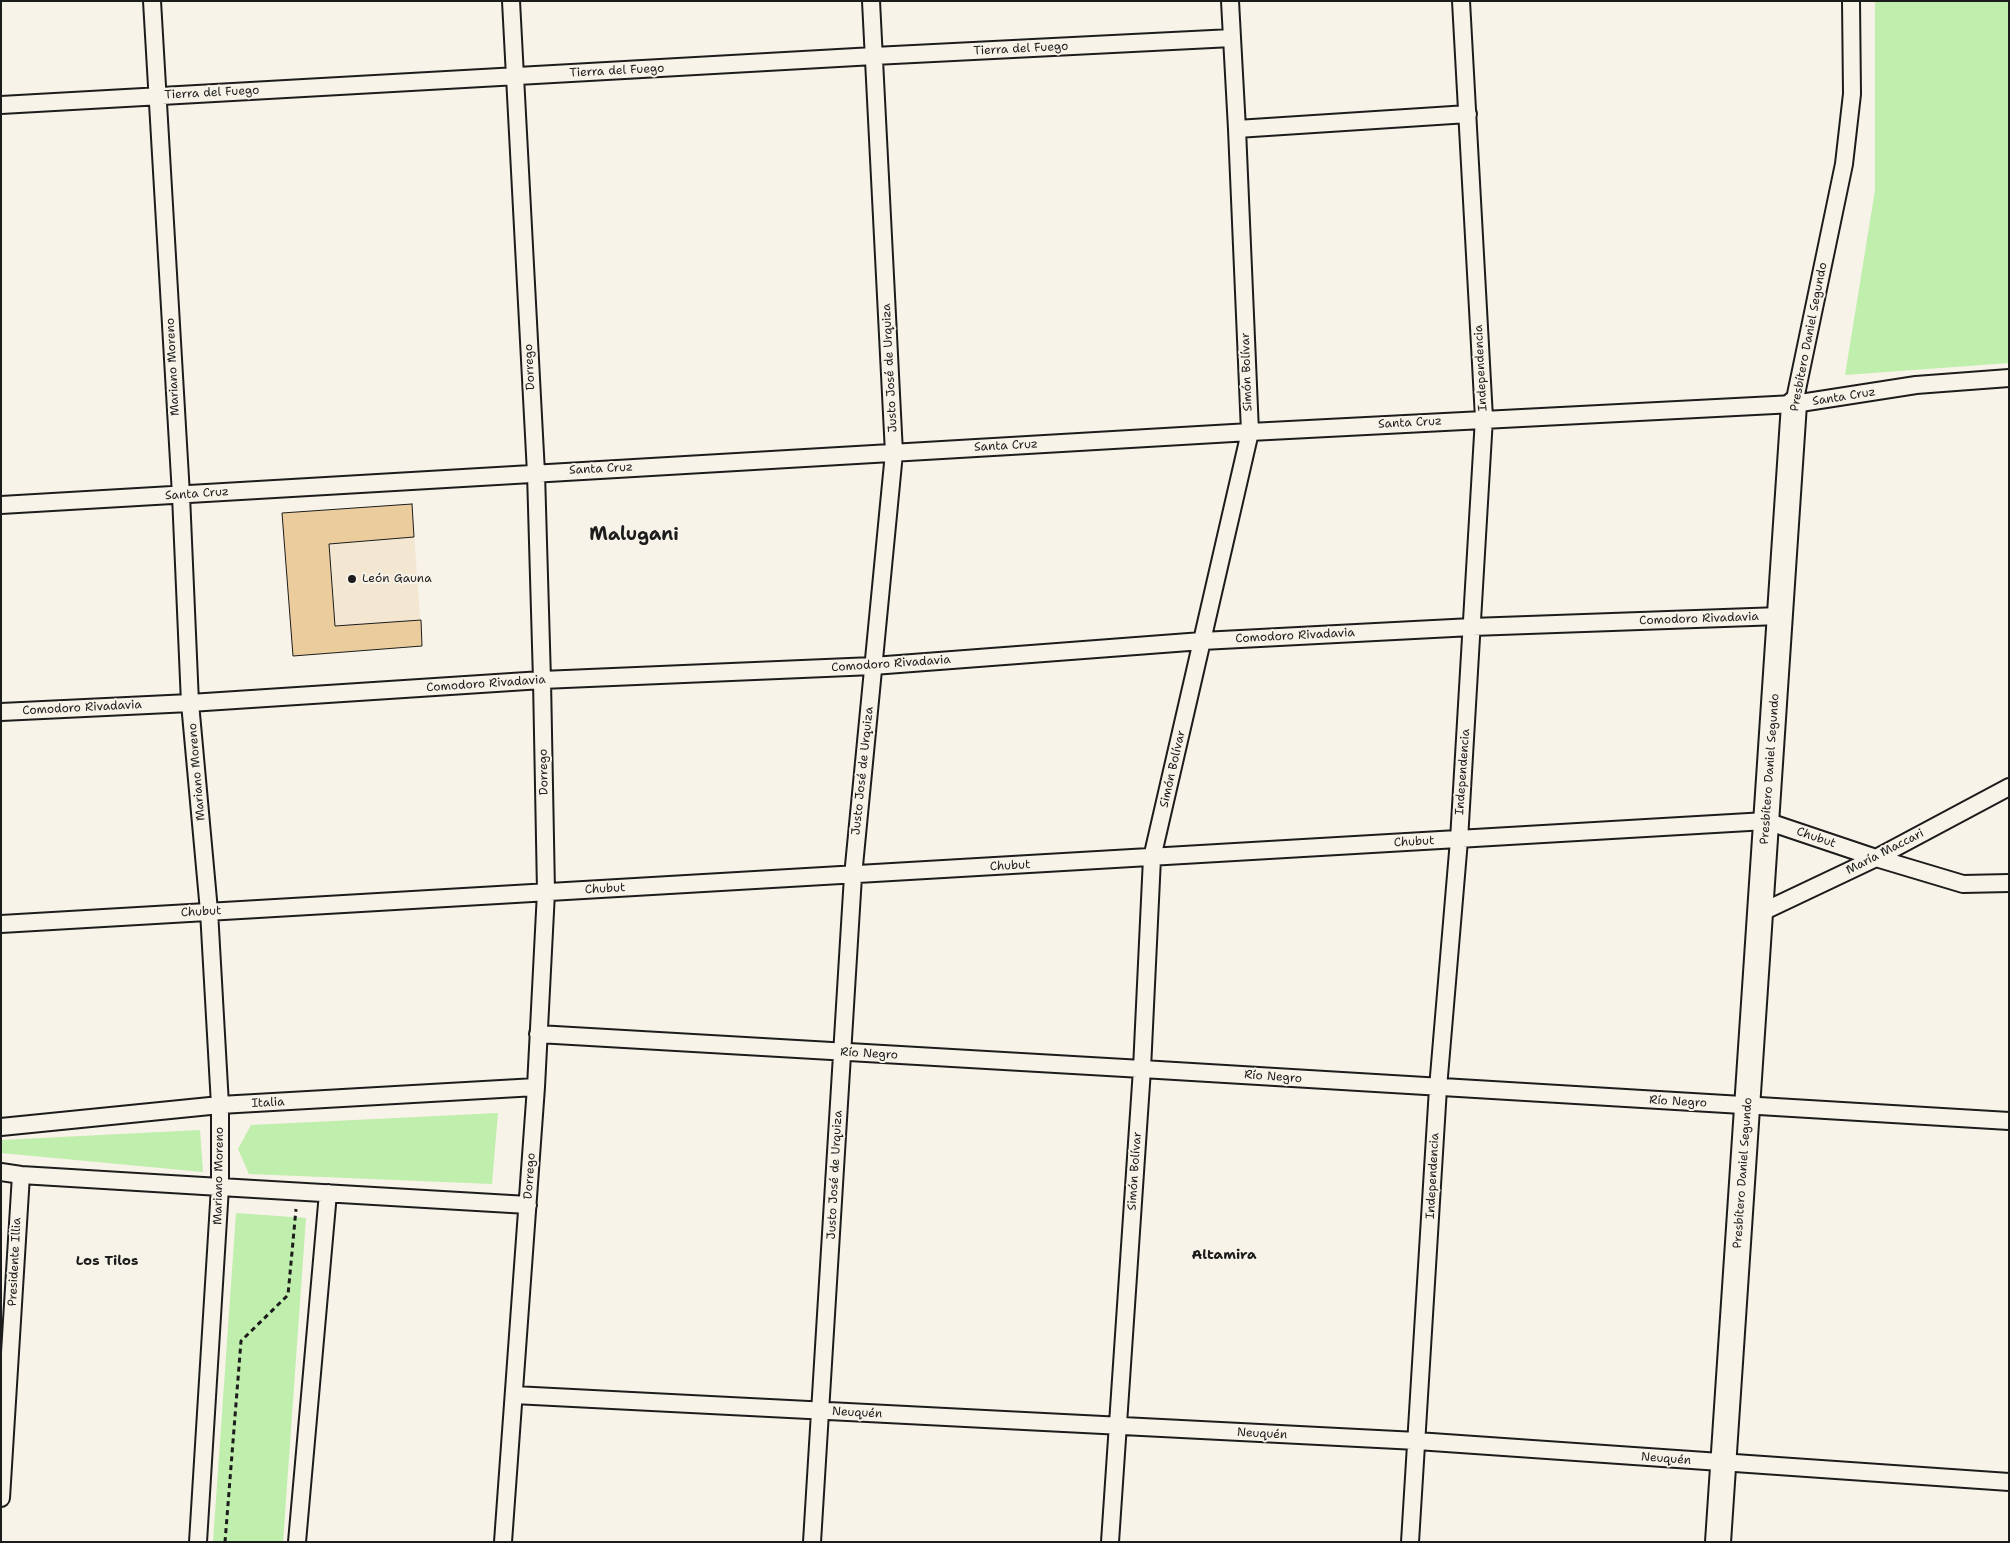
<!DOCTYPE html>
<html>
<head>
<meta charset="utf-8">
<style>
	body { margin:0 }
	#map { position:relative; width:2010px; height:1543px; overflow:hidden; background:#f7f3e8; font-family:"Shantell Sans",sans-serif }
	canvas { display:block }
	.frame { position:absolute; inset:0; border:2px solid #1c1c1c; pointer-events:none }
</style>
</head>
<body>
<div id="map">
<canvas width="2010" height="1543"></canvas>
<div class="frame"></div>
</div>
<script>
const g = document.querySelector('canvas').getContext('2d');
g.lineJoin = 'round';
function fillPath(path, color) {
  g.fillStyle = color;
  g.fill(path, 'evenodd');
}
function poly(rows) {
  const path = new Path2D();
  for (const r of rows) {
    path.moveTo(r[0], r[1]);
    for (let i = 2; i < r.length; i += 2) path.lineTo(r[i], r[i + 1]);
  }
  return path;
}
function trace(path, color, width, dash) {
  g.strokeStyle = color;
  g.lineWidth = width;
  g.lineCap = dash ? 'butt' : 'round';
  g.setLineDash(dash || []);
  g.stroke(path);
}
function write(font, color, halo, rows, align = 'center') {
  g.font = font + ' "Shantell Sans",sans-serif';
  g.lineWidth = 4;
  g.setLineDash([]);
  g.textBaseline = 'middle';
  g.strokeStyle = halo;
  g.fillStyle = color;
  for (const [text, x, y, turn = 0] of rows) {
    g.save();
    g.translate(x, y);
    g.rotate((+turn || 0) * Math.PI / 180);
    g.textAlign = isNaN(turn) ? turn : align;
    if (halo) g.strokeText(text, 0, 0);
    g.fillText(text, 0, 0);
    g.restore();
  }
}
const built = poly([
	[412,504,422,646,293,656,282,513]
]);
const green = poly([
	[1875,1,2009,1,2009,363,1845,375,1875,190],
	[498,1113,492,1184,249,1174,238,1149,251,1125],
	[200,1130,203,1172,1,1153,1,1140],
	[236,1213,306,1218,283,1542,213,1542]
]);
const building = poly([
	[412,504,414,537,329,544,335,626,421,620,422,646,293,656,282,513,412,504]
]);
const path = poly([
	[225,1542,241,1341,288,1295,296,1209]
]);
const street = poly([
	[152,1,181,495,190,703,209,911,220,1105,220,1187,198,1542],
	[1,105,874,56,1232,38],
	[1237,129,1468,114],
	[1794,404,1844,164,1852,94,1851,1],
	[1,505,1250,432,1794,404,1916,385,2009,378],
	[1,712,190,703,542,680,873,666,1202,641,1472,627,1780,616],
	[1760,913,1876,858,2009,787],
	[1,924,1766,821,1876,858,1963,884,2009,883],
	[538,1034,1142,1069,2009,1121],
	[1,1127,220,1105,536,1087],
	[1,1172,21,1175,220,1187,528,1205],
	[514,1395,1417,1441,2009,1482],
	[1,1498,21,1175],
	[297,1542,328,1193],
	[503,1542,536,1087,546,892,542,680,536,473,511,1],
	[812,1542,853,876,894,453,871,1],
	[1110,1542,1142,1069,1152,858,1250,432,1237,129,1230,1],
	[1410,1542,1438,1088,1459,840,1484,418,1461,1]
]);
const secondary = poly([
	[1718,1542,1794,404]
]);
const markers = [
	[352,579,5,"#1c1c1c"]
];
const streetNames = [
	["Tierra del Fuego",1021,49,-3],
	["Tierra del Fuego",617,71,-3],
	["Tierra del Fuego",212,93,-3],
	["Presbítero Daniel Segundo",1809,337,-79],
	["Mariano Moreno",173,367,-93],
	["Dorrego",530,367,-93],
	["Justo José de Urquiza",890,368,-93],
	["Independencia",1481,368,-93],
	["Simón Bolívar",1247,372,-92],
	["Santa Cruz",1844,397,-9],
	["Santa Cruz",1410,423,-3],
	["Santa Cruz",1006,446,-3],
	["Santa Cruz",601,469,-3],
	["Santa Cruz",197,494,-4],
	["Comodoro Rivadavia",1699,619,-2],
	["Comodoro Rivadavia",1295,636,-3],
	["Comodoro Rivadavia",891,664,-4],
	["Comodoro Rivadavia",486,684,-4],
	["Comodoro Rivadavia",82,708,-3],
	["Simón Bolívar",1173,769,-77],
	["Presbítero Daniel Segundo",1770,769,-86],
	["Justo José de Urquiza",863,771,-84],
	["Mariano Moreno",197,772,-95],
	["Dorrego",544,772,-91],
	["Independencia",1463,772,-86],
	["Chubut",1816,838,19],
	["Chubut",1414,842,-3],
	["María Maccari",1885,852,-27],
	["Chubut",1010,866,-3],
	["Chubut",605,889,-3],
	["Chubut",201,912,-3],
	["Río Negro",869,1054,3],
	["Río Negro",1273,1077,4],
	["Río Negro",1678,1102,3],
	["Italia",268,1103,-3],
	["Simón Bolívar",1135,1171,-86],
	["Presbítero Daniel Segundo",1743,1173,-86],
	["Justo José de Urquiza",835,1175,-87],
	["Mariano Moreno",219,1176,-89],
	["Dorrego",530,1176,-86],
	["Independencia",1433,1176,-87],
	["Presidente Illia",15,1262,-87],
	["Neuquén",857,1413,3],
	["Neuquén",1262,1434,3],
	["Neuquén",1666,1459,4]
];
const poiNames = [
	["León Gauna",362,579]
];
const neighbourhoodNames = [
	["Altamira",1224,1255],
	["Los Tilos",107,1261]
];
const districtNames = [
	["Malugani",634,535]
];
fillPath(built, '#f3e7d2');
fillPath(green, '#c0eeac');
fillPath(building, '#eacc9d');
trace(building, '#1c1c1c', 1);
trace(street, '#1c1c1c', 20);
trace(secondary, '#1c1c1c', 28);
trace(path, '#1c1c1c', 3, [5, 4]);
trace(street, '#f7f3e8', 16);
trace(secondary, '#f7f3e8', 24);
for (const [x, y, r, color] of markers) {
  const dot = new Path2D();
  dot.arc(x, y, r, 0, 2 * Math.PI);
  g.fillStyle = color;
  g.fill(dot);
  trace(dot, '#f7f3e8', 2);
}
write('12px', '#1c1c1c', '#f7f3e8', streetNames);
write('12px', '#1c1c1c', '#f7f3e8', poiNames, 'left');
write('bold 14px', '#1c1c1c', '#f7f3e8', neighbourhoodNames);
write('bold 18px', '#1c1c1c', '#f7f3e8', districtNames);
</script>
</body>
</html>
